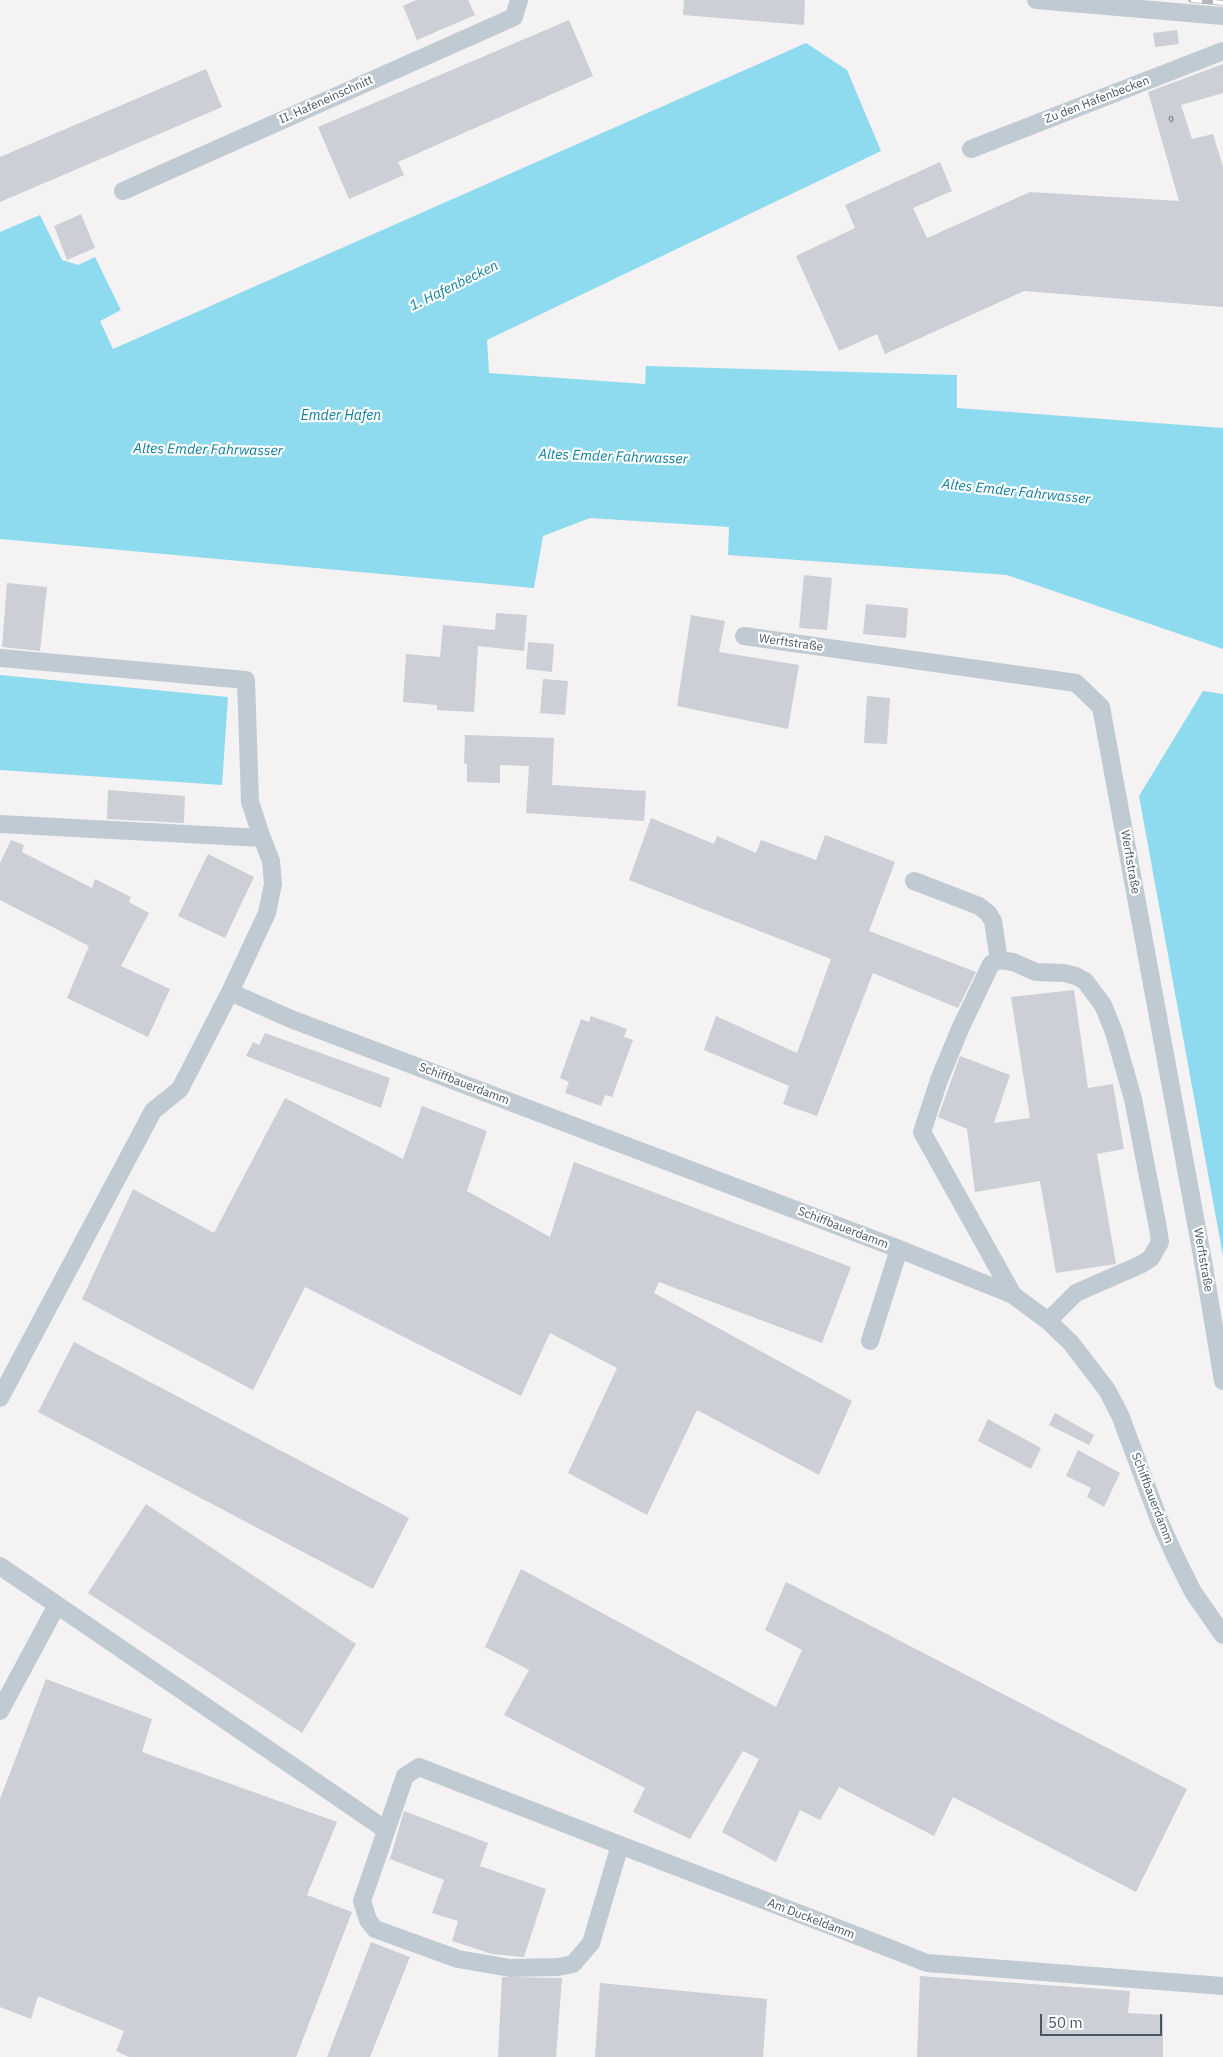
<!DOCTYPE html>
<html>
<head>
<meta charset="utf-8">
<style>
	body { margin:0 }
	#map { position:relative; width:1223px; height:2057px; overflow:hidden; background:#f5f2f3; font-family:"IBM Plex Sans",sans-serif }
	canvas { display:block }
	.scale { position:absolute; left:1040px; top:2014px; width:122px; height:22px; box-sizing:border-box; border:2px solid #495661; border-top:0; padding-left:6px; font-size:15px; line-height:18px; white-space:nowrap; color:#495661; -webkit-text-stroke:4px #fff; paint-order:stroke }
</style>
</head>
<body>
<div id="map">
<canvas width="1223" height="2057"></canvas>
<div class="scale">50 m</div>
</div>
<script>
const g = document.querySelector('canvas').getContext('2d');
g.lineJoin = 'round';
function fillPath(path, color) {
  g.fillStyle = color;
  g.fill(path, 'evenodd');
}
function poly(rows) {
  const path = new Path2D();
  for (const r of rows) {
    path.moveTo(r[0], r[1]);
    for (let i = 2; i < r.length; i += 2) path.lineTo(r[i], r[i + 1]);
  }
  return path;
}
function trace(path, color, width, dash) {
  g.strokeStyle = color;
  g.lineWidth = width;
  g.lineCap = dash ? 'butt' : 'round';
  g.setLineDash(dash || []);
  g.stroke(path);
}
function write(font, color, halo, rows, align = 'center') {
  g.font = font + ' "IBM Plex Sans",sans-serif';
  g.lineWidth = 4.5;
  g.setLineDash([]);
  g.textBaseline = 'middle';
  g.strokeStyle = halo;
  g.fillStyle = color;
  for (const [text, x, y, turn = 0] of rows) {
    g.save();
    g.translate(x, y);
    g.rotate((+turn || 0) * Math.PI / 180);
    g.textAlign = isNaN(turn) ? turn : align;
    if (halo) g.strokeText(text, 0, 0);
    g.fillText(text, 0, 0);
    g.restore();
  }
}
const water = poly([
	[806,43,847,70,881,151,487,340,489,373,645,384,646,366,957,375,957,408,1223,428,1223,649,1007,575,728,555,729,527,590,518,543,536,534,588,0,539,0,232,40,215,62,260,78,265,95,257,121,310,100,321,113,349],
	[0,675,228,697,222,785,0,770],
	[1203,691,1223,694,1223,1256,1139,796]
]);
const building = poly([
	[416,0,468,0,475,15,417,40,403,6],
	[684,0,805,0,804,25,683,15],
	[569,20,593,76,398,162,404,175,349,199,318,127],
	[1177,30,1179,44,1155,47,1153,33],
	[1223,64,1223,93,1181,105,1192,139,1213,134,1223,167,1223,307,1024,291,885,354,877,334,839,351,796,256,855,228,845,205,940,162,952,191,913,208,927,238,1030,192,1179,201,1148,92],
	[206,69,222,107,0,202,0,157],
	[81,214,95,248,67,260,54,226],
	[804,575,832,578,827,630,799,628],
	[7,583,47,587,40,651,2,647],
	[866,604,908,608,906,638,863,634],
	[496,613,527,615,524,651,478,646,474,712,437,710,437,705,403,702,406,654,440,657,443,625,495,630],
	[691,615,725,621,719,652,799,665,788,729,677,706],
	[528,642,554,644,552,672,526,669],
	[543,679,568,681,565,715,540,713],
	[867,696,890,698,887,744,864,743],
	[465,735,554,738,552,785,646,791,644,821,526,813,529,766,500,765,500,783,467,782,467,764,464,763],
	[108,790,185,796,184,823,107,819],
	[651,818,714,844,717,836,756,853,761,840,816,860,825,835,895,862,869,931,976,972,958,1008,873,973,817,1116,783,1104,789,1086,704,1050,716,1016,797,1053,831,959,629,880],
	[11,840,24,845,22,852,92,888,95,879,131,897,129,902,149,913,121,966,170,989,148,1037,67,998,89,946,0,900,0,863],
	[208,854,254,877,225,938,178,916],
	[1074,990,1088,1088,1113,1084,1124,1149,1097,1154,1116,1264,1056,1273,1040,1181,975,1192,967,1129,938,1117,960,1056,1010,1075,994,1123,1030,1118,1011,997],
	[591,1016,627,1029,624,1037,633,1040,612,1097,605,1095,601,1106,565,1093,569,1082,560,1078,581,1019,589,1022],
	[265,1033,390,1078,381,1108,246,1056,253,1042,259,1045],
	[285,1098,403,1159,422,1106,487,1131,467,1191,550,1237,574,1162,851,1267,822,1343,659,1282,654,1293,852,1401,819,1475,697,1410,647,1515,568,1473,617,1368,550,1333,521,1396,305,1287,253,1390,82,1299,133,1189,214,1233],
	[74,1342,409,1518,373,1589,38,1412],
	[1055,1413,1094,1435,1089,1445,1049,1425],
	[988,1419,1041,1448,1031,1469,978,1441],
	[1078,1450,1120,1473,1104,1507,1087,1497,1091,1488,1066,1476],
	[146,1504,356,1644,302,1733,88,1593],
	[521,1569,776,1707,802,1650,765,1630,786,1582,1187,1789,1136,1892,953,1797,934,1836,839,1787,820,1820,800,1810,776,1862,722,1832,759,1759,743,1751,690,1839,633,1812,645,1788,504,1715,529,1670,485,1647],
	[46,1679,152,1719,142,1752,337,1822,307,1895,352,1912,296,2057,129,2057,116,2051,124,2031,38,1996,31,2019,0,2007,0,1799],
	[404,1811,488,1843,480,1866,546,1889,524,1957,492,1954,452,1941,458,1921,432,1913,444,1880,390,1859],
	[371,1942,410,1957,370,2057,327,2057],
	[920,1976,1130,1991,1128,2013,1163,2015,1163,2057,917,2057],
	[502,1977,562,1978,556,2057,498,2057],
	[600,1983,767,1999,763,2057,595,2057]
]);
const minor = poly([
	[1036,0,1223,16],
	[971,149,1223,51],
	[123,191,514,17,519,0],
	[744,636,1076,683,1101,707,1203,1261,1223,1381],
	[0,658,246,680,250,802,262,838],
	[0,824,262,838,271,861,273,884,267,913,230,992,291,1019,899,1249,1013,1295,1048,1321,1071,1343,1107,1390,1120,1415,1161,1525,1176,1558,1193,1592,1223,1635],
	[914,881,979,906,988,913,993,921,999,960],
	[1013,1295,922,1132,939,1080,960,1029,991,964,999,960,1013,962,1036,972,1064,973,1076,976,1085,981,1103,1005,1114,1032,1133,1099,1158,1228,1160,1242,1151,1258,1142,1264,1076,1293,1048,1321],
	[870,1341,899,1249],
	[0,1398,153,1111,180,1089,230,992],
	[0,1566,386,1830],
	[0,1711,57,1605],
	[620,1845,591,1943,573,1964,558,1967,510,1968,458,1959,375,1929,368,1920,362,1901,405,1776,419,1767,620,1845,889,1948,927,1963,1223,1986]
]);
const rail = poly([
	[1191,0,1223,3]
]);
const numberNames = [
	["9",1171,120]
];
const streetNames = [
	["II. Hafeneinschnitt",326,100,-24],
	["Zu den Hafenbecken",1097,100,-21],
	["Werftstraße",791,643,8],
	["Werftstraße",1130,862,80],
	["Schiffbauerdamm",464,1084,21],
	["Schiffbauerdamm",843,1228,21],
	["Werftstraße",1203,1260,80],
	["Schiffbauerdamm",1152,1498,69],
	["Am Duckeldamm",811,1919,21]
];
const waterNames = [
	["1. Hafenbecken",454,286,-26],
	["Emder Hafen",341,416],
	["Altes Emder Fahrwasser",208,450,1],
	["Altes Emder Fahrwasser",613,457,2],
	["Altes Emder Fahrwasser",1016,492,6]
];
fillPath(water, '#8edbef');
fillPath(building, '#cccfd5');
trace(minor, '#c0cad2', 18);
trace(rail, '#b4b8bd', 5.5);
trace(rail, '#fff', 4, [11]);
write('10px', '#6a747e', null, numberNames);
write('12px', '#495661', '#fff', streetNames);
write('italic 14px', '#0a7e9c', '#fff', waterNames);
</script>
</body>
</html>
